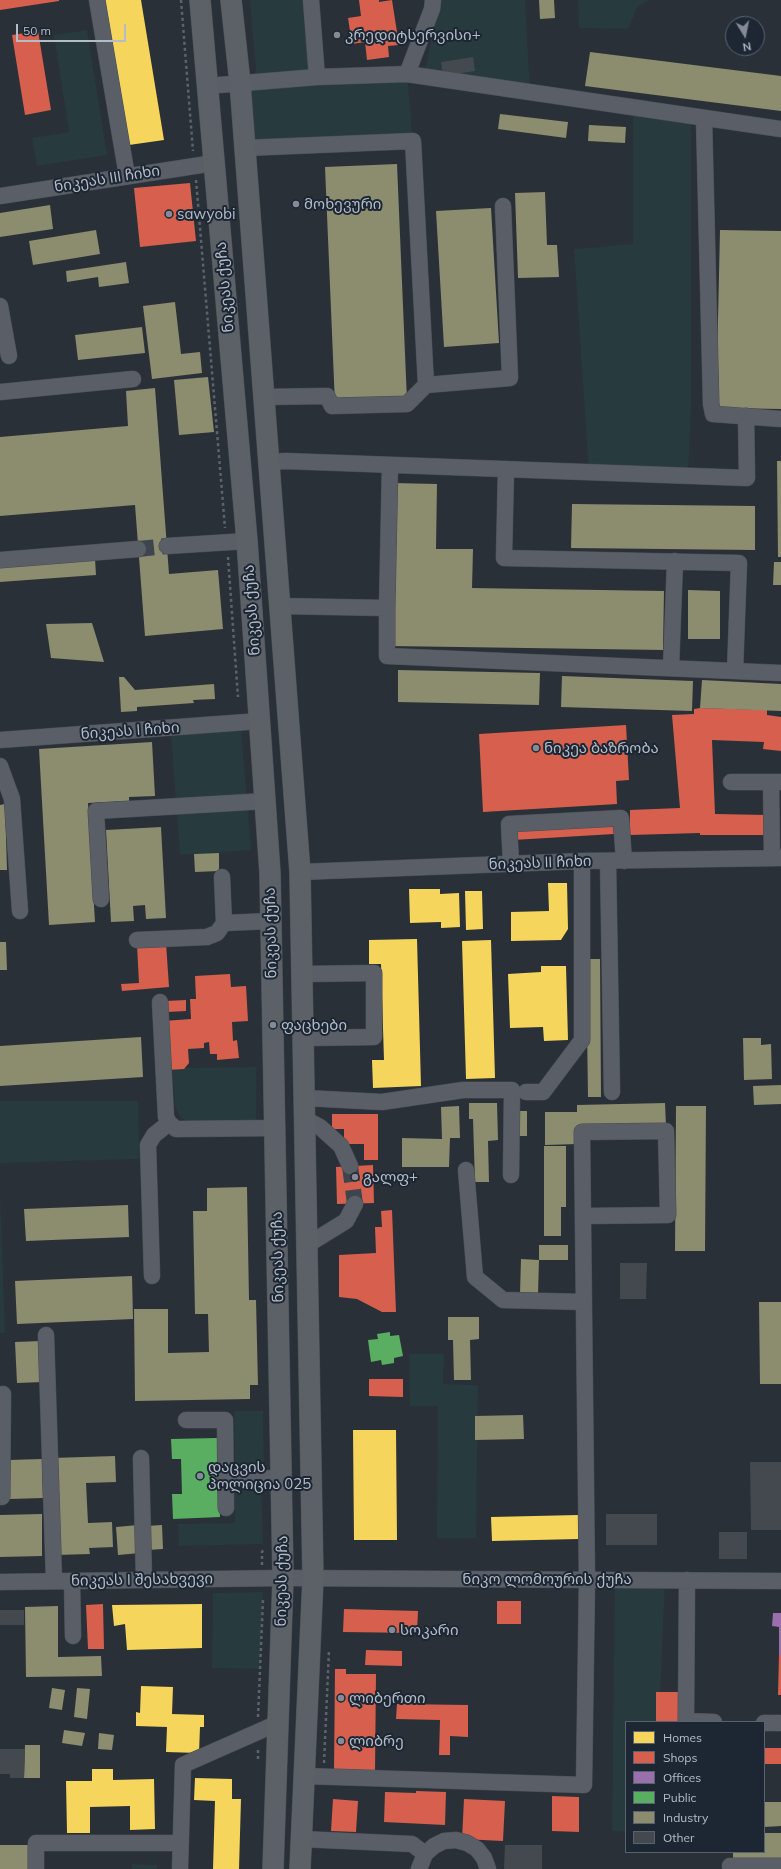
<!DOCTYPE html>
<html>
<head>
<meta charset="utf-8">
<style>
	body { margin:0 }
	#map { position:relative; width:781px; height:1869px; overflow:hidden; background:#2a3038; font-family:Mulish,sans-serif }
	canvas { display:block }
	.legend { position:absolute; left:625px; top:1721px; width:140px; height:132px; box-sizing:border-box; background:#1d2633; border:1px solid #59626f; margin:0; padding:5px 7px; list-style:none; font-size:12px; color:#b4bcc9 }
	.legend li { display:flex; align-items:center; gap:8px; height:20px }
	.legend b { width:20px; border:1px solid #59626f }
	.north { position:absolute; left:725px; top:16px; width:40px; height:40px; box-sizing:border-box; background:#1d2633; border:1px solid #59626f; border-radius:50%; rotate:170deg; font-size:11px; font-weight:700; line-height:16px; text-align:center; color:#b4bcc9 }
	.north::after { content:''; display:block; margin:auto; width:14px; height:18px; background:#848b96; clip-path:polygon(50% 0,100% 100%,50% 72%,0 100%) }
	.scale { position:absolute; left:16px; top:24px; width:110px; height:18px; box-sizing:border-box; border:2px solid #b4bcc9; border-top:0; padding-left:5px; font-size:12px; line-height:14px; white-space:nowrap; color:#b4bcc9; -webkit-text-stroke:3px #1d2633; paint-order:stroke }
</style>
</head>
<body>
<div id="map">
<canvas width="781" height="1869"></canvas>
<ul class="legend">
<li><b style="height:11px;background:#f6d55c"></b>Homes</li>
<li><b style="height:11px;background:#d6604d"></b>Shops</li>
<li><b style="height:11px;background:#9970ab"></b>Offices</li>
<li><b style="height:11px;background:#5aae61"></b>Public</li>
<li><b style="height:11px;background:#8c8c6e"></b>Industry</li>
<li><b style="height:11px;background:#444950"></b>Other</li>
</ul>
<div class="north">N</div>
<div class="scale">50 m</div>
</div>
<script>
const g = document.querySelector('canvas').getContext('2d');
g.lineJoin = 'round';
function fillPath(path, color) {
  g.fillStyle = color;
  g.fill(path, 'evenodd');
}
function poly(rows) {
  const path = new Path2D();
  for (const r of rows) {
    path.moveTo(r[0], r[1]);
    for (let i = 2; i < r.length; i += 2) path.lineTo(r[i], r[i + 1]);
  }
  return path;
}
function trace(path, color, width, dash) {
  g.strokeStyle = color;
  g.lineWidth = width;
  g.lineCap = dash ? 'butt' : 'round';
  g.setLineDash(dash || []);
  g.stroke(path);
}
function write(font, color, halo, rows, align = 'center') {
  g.font = font + ' Mulish,"Noto Sans Georgian",sans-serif';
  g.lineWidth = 4;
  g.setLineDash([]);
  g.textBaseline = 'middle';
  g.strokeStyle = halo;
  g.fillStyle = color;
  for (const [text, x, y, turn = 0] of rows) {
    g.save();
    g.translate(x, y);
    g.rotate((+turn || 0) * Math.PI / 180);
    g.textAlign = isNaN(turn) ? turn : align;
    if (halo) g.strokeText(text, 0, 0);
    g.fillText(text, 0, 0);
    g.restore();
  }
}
const green = poly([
	[250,0,311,0,317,77,407,74,413,141,245,148,240,83,257,81],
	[439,0,525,0,530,92,424,77],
	[578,0,650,0,638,6,628,29,579,28],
	[87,30,107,155,37,166,32,138,69,132,54,35],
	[633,107,691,116,691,405,688,476,589,473,574,249,633,244],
	[241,729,251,850,180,855,171,733],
	[256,1067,256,1124,194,1125,181,1118,175,1106,172,1068],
	[0,1101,138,1101,139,1159,0,1163],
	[0,1191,5,1333,0,1333],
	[409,1354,444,1354,443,1384,478,1385,476,1538,437,1538,438,1406,410,1406],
	[234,1411,263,1411,264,1473,235,1473],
	[261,1482,263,1544,179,1546,178,1524,235,1523,234,1483],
	[615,1580,665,1580,659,1722,626,1722,626,1832,612,1831],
	[263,1592,260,1669,212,1668,213,1593],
	[132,1864,157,1865,157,1869,132,1869]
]);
const homes = poly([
	[105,0,141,0,164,140,129,145],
	[548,883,567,883,568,929,561,940,511,941,511,912,549,911],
	[409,889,440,889,440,894,459,893,460,927,441,928,441,922,410,923],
	[465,891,482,891,483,929,466,930],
	[417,939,421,1086,373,1088,372,1060,384,1060,381,964,369,964,369,940],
	[491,940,495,1078,466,1079,462,941],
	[541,966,566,966,568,1040,544,1041,543,1027,510,1028,508,974,541,972],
	[353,1430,396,1430,397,1540,354,1540],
	[578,1515,579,1539,492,1541,491,1517],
	[202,1604,202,1648,127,1650,125,1624,114,1626,112,1605],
	[141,1686,173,1687,172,1714,204,1715,204,1727,200,1727,199,1753,166,1752,167,1727,136,1726,136,1712,140,1713],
	[92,1769,113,1769,113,1780,154,1779,155,1829,130,1830,130,1806,90,1807,90,1833,67,1833,66,1781,92,1781],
	[195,1778,232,1779,232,1799,241,1799,239,1869,213,1869,215,1801,194,1800]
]);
const shops = poly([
	[0,0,59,0,59,1,0,10],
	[359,0,379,0,379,2,392,0,399,45,388,46,389,57,367,60,365,42,352,44,348,18,361,16],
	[38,31,51,110,25,115,12,35],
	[190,183,196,241,140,247,134,188],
	[700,708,767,710,767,715,781,717,781,751,763,749,764,742,712,740,715,814,767,815,767,835,700,835,700,833,630,835,630,810,680,808,672,715,694,714,694,709],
	[626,725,629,780,616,781,617,804,483,812,479,734],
	[613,822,614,834,513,840,512,828],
	[166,943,169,987,122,991,121,984,139,983,137,945],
	[230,974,231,987,246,986,248,1021,232,1022,233,1041,237,1040,239,1058,217,1060,217,1054,210,1054,209,1042,204,1043,204,1048,188,1049,189,1063,184,1069,167,1070,164,1021,191,1019,190,999,196,999,195,976],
	[186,1000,186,1011,167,1012,166,1001],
	[332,1114,378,1114,378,1160,364,1160,364,1144,344,1144,344,1129,332,1129],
	[373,1165,374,1203,337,1204,336,1167],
	[392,1210,396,1312,382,1312,357,1299,339,1297,339,1255,376,1253,375,1227,382,1227,381,1211],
	[369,1379,403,1379,403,1397,369,1396],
	[497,1601,521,1601,521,1624,497,1624],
	[103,1604,104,1649,88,1649,86,1605],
	[344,1609,418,1611,417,1633,343,1632],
	[366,1650,402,1651,402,1666,365,1665],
	[779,1655,781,1655,781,1695,778,1695],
	[335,1669,346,1669,346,1674,376,1674,375,1773,334,1772],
	[656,1692,678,1692,678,1722,656,1722],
	[397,1704,468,1705,468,1737,450,1736,450,1755,439,1755,440,1720,396,1719],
	[764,1748,781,1748,781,1764,764,1764],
	[416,1791,446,1792,445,1825,384,1822,385,1792,416,1793],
	[552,1796,579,1797,579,1832,552,1831],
	[333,1799,358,1801,356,1832,331,1831],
	[464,1799,505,1801,503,1841,462,1839]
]);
const offices = poly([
	[773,1613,781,1613,781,1655,779,1655,779,1627,772,1626]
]);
const public = poly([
	[390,1332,390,1336,399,1335,403,1356,394,1358,394,1363,382,1365,381,1360,371,1362,368,1340,378,1339,377,1334],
	[217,1438,220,1517,173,1519,172,1494,182,1494,181,1459,172,1459,171,1439]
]);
const industry = poly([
	[539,0,554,0,555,18,540,19],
	[590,52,781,76,781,111,585,86],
	[500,114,568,122,566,138,498,129],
	[589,125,626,127,625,143,588,141],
	[397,164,407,401,335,405,325,167],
	[545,192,547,245,557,245,559,277,518,278,515,193],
	[50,205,53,229,0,237,0,213],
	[491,208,499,343,444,347,436,211],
	[96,230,100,254,33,265,29,241],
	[720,230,781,231,781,409,716,408],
	[126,262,129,283,99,287,98,277,67,282,66,271],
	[175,302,181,354,200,352,202,373,152,379,143,306],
	[142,327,145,353,78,360,75,335],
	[208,377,214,432,179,435,174,380],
	[155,388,169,574,218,570,223,629,145,636,135,505,0,516,0,437,128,426,126,391],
	[777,461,781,461,781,557,778,557],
	[393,483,437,484,436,549,473,549,472,588,664,591,663,650,390,646],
	[572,504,755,506,755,550,571,548],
	[95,559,96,575,0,582,0,566],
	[774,562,781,562,781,585,773,585],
	[688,590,720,591,720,639,688,639],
	[92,623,104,662,51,658,46,624],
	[398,670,540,673,539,705,398,702],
	[562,676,693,681,692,711,561,707],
	[119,677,124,677,135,690,214,684,215,699,193,700,194,703,137,707,137,711,121,712],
	[702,680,781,684,781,711,700,708],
	[152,742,155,796,129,797,129,801,88,803,95,922,49,925,39,749],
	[5,804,7,870,0,870,0,805],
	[161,827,166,918,146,919,145,905,133,906,134,921,111,922,106,830],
	[219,853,219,871,195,872,194,854],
	[0,942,6,942,7,970,0,970],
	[586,959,600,959,601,1097,588,1097],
	[141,1037,143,1077,0,1086,0,1046],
	[743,1038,761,1038,761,1045,771,1044,772,1079,744,1080],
	[781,1085,781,1104,754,1105,753,1086],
	[469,1103,497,1103,498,1140,488,1141,489,1182,475,1182,473,1119,469,1119],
	[665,1103,666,1126,577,1128,578,1144,545,1145,545,1112,577,1112,577,1105],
	[459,1106,460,1138,450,1138,449,1167,402,1167,402,1138,442,1139,441,1107],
	[676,1106,706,1106,705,1251,675,1251],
	[515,1111,527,1111,527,1136,515,1136],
	[544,1146,566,1146,566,1207,561,1207,561,1236,544,1236],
	[247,1187,249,1300,256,1300,258,1385,250,1385,250,1399,135,1401,134,1309,168,1309,168,1353,209,1352,208,1314,195,1314,193,1211,207,1211,207,1188],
	[128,1205,129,1237,26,1241,24,1209],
	[539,1245,568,1245,568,1260,539,1260],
	[521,1259,539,1260,538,1294,520,1293],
	[132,1276,133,1319,17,1324,15,1281],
	[759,1302,781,1302,781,1384,760,1384],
	[448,1317,479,1317,479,1339,470,1340,471,1380,454,1380,453,1340,448,1340],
	[41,1341,43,1382,17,1383,15,1342],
	[523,1415,524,1439,475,1440,475,1416],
	[115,1456,116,1482,86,1483,88,1523,112,1522,113,1547,89,1548,90,1554,56,1555,52,1458],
	[42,1459,43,1498,10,1499,9,1460],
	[42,1514,42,1556,0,1557,0,1515],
	[138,1525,140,1553,118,1555,116,1527],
	[162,1525,163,1549,148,1550,146,1526],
	[58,1606,58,1657,101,1656,102,1676,26,1677,25,1607],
	[52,1688,65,1690,62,1710,49,1708],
	[77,1688,90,1689,87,1719,74,1717],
	[64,1730,85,1733,82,1746,62,1743],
	[99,1733,114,1735,112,1750,98,1749],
	[25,1745,40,1745,40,1778,24,1778],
	[764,1802,781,1802,781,1826,764,1827],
	[764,1833,781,1833,781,1859,733,1860,733,1852,764,1852],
	[0,1845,32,1845,32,1869,0,1869]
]);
const building = poly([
	[473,57,475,71,443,76,441,62],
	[620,1263,647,1263,646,1299,620,1299],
	[750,1462,781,1462,781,1530,751,1530],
	[606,1514,657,1514,657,1545,606,1545],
	[719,1532,747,1532,747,1559,719,1559],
	[0,1610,24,1610,24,1625,0,1625],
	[0,1749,25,1749,24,1778,10,1778,10,1774,0,1774],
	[505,1845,542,1845,542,1869,504,1869]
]);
const minorTunnel = poly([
	[138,549,167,546],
	[350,1166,355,1204]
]);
const path = poly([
	[181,0,193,151],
	[196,180,225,528],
	[228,557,238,697],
	[262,1565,262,1552,264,1548],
	[258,1717,263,1600],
	[258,1759,258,1748],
	[324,1763,329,1650]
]);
const minor = poly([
	[97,0,127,176],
	[311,0,317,77],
	[407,74,432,9,433,0],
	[207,86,317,77,407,74,781,129],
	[704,118,711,404,713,414,781,419],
	[245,148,413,141,426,385],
	[0,196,214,163],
	[0,306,9,356],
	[0,392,133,379],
	[264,397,327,396,332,406,407,404,426,385,510,378,503,206],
	[269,462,286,461,747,478,746,416],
	[506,469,504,558,739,563,735,671],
	[167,546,247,541],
	[0,560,138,549],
	[280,606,387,608,390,465],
	[387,608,387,656,781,673],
	[671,668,675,561],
	[0,740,260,721],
	[0,766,12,799,20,911],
	[731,782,781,782],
	[771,782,772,858],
	[608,861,612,1092],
	[511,864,509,824,621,818,624,861],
	[300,872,582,861,781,858],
	[222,877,224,923],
	[101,899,96,811,266,801],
	[137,940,207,937,217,933,224,923,271,921],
	[302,974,374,973,374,1037,303,1038],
	[160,1002,166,1117,169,1123,176,1129,276,1128],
	[526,1092,543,1092,582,1040,582,861],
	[305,1098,382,1102,463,1090,512,1090,511,1175],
	[305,1119,320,1127,341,1146,350,1166],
	[466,1170,475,1277,503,1300,584,1302],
	[307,1245,346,1221,355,1204],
	[152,1276,148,1145,154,1135,169,1123],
	[46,1335,54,1581],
	[186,1420,225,1420,226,1508],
	[141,1458,144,1580],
	[226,1479,282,1478],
	[0,1497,2,1497,3,1394],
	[687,1580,686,1721,714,1722],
	[72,1581,73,1636],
	[0,1582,283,1578,781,1581],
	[764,1723,779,1723],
	[304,1776,584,1785,587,1580,582,1132,666,1131,668,1215,584,1216],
	[301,1839,412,1844,425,1854],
	[730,1866,781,1866],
	[36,1869,36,1843,181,1843],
	[180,1869,183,1765,278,1723],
	[419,1869,425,1854,434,1846,444,1841,456,1840,467,1843,477,1849,484,1858,488,1869]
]);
const major = poly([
	[200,0,247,541,270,873,283,1578,273,1869],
	[231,0,240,83,300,872,313,1578,300,1869]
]);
const markers = [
	[337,35,4,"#848b96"],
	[296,204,4,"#848b96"],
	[169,214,4,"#848b96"],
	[536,748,4,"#848b96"],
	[273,1025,4,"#848b96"],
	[355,1177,4,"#848b96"],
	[200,1476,4,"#848b96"],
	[392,1630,4,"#848b96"],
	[341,1698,4,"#848b96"],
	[341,1741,4,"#848b96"]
];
const poiNames = [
	["კრედიტსერვისი+",345,35],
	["მოხევური",304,204],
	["sawyobi",177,214],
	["ნიკეა ბაზრობა",544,748],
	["ფაცხები",281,1025],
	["გალფ+",363,1177],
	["დაცვის",208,1467],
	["პოლიცია 025",208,1484],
	["სოკარი",400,1630],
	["ლიბერთი",349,1698],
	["ლიბრე",349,1741]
];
const streetNames = [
	["ნიკეას III ჩიხი",107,179,-9],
	["ნიკეას ქუჩა",225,287,-95],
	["ნიკეას ქუჩა",252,610,-94],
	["ნიკეას I ჩიხი",130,731,-4],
	["ნიკეას II ჩიხი",540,863,-2],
	["ნიკეას ქუჩა",271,933,-91],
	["ნიკეას ქუჩა",278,1257,-91],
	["ნიკო ლომოურის ქუჩა",547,1579],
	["ნიკეას I შესახვევი",142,1580,-1],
	["ნიკეას ქუჩა",282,1581,-89]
];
fillPath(green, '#273a3e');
fillPath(homes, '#f6d55c');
fillPath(shops, '#d6604d');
fillPath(offices, '#9970ab');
fillPath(public, '#5aae61');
fillPath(industry, '#8c8c6e');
fillPath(building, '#444950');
trace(minorTunnel, '#3f454e', 16, [16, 8]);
trace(minor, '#484c53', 17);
trace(major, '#484c55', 22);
trace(path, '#5d636a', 2.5, [3, 3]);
trace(minor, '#5a5e66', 16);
trace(major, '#5c6168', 21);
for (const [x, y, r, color] of markers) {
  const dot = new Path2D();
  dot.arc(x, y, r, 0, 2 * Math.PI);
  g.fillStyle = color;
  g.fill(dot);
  trace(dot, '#1d2633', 1.5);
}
write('15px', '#b4bcc9', '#1d2633', poiNames, 'left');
write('15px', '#b4bcc9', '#1d2633', streetNames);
</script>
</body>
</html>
